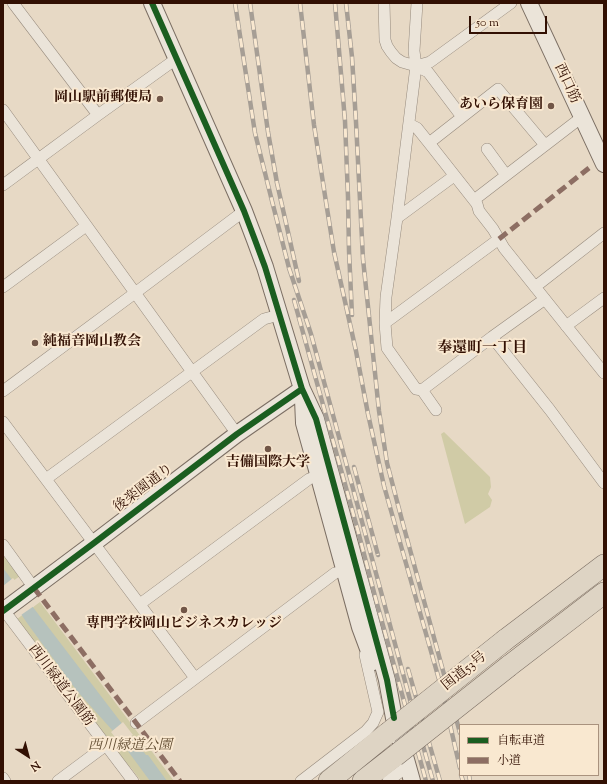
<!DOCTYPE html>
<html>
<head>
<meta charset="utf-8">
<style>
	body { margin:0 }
	#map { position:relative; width:607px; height:784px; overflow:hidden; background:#e7d9c5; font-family:"Sorts Mill Goudy","Noto Serif JP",serif }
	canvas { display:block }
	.frame { position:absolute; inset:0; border:4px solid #321003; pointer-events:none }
	.legend { position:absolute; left:459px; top:724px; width:140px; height:52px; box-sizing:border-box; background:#f9e8d0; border:1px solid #a9927e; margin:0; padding:5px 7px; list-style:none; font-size:12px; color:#321003 }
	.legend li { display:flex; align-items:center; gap:8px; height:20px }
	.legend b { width:20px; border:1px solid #a9927e }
	.north { position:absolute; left:8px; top:736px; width:40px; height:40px; -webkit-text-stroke:3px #f9e8d0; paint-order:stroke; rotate:144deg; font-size:11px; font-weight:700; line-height:16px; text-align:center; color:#321003 }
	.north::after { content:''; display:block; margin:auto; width:14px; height:18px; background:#321003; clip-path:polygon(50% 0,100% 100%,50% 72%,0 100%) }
	.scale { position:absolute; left:469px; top:16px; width:78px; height:18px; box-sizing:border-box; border:2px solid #321003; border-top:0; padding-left:5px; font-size:12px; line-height:14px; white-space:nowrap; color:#321003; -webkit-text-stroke:3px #f9e8d0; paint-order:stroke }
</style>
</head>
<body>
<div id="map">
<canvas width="607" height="784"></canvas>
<div class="frame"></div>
<ul class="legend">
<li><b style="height:5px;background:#1b5e20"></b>自転車道</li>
<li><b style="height:5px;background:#8d6e63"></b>小道</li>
</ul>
<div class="north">N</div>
<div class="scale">50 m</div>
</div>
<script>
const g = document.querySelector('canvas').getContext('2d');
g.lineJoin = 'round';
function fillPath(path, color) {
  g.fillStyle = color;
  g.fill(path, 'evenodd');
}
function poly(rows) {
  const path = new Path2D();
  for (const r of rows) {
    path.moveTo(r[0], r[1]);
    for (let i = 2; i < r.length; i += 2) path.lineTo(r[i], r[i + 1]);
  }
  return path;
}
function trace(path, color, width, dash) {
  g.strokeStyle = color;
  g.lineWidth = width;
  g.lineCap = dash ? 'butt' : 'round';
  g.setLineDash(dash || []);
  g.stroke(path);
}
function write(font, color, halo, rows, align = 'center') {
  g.font = font + ' "Sorts Mill Goudy","Noto Serif JP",serif';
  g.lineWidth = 4;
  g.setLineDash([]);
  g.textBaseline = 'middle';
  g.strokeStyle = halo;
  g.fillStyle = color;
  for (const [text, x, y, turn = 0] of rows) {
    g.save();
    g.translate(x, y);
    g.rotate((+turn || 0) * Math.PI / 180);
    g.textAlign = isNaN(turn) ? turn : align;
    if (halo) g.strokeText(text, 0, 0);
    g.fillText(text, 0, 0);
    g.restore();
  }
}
const green = poly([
	[444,432,490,477,491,487,488,494,492,500,490,507,465,524,441,434],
	[3,554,20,576,3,588],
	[40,602,174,781,141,781,131,768,124,763,17,619]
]);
const water = poly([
	[3,568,146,755,148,755,167,781,150,781,113,731,77,691,27,623,3,587]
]);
const pier = poly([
	[13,578,34,606,21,615,3,590,3,586],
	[123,722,133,735,120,744,111,732]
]);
const street = poly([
	[13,3,98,115],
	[384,3,385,40,387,46,391,52,396,58,402,62,416,66,428,72,462,117],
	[417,3,414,51,416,66,397,218,386,297,385,323,387,348,416,389,422,390,436,410],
	[416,66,430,62,511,3],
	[3,110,237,434],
	[409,124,417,128,429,143,477,204,479,211,493,229,504,248,604,373],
	[429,143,498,89,545,145],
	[487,149,506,175],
	[3,185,98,115,176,59],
	[474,200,582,117],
	[397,218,454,176],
	[3,287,86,226],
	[535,287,604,233],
	[385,323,499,239],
	[566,326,604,298],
	[492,337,550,410,604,483],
	[422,390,492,337,545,299],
	[3,391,135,293,244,211],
	[3,422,195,678],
	[46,479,264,319,279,315],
	[3,545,34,588],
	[140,604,309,479,319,475],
	[3,609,133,781],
	[136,723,335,573,351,569],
	[3,778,5,781],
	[58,781,105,746],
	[301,781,366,731,373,723,378,712,365,655],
	[388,781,408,766]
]);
const secondary = poly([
	[152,3,244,211,255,240,265,267,302,389,316,419,387,680,394,718],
	[529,3,604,164],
	[303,399,304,423,311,448,360,627,373,662],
	[3,611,94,543,237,434,302,389],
	[394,717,412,781]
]);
const highway = poly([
	[505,640,604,565],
	[509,666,604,593],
	[329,781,388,733],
	[363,781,395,756]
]);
const rail = poly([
	[235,3,255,133,272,201,289,268,311,334,383,599,409,696,433,781],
	[250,3,268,132,277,183,299,281],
	[300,3,314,125,326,202,334,252,356,351,368,414,384,486,442,690,460,768],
	[335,3,345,121,348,197,349,251,352,315],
	[346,3,352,57,356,122,363,259,379,411,387,463,403,524,460,733],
	[294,300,358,531,376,600,426,781],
	[354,467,378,555],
	[408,669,440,781],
	[461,775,463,781],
	[469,775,470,781]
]);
const highwayBridge = poly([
	[388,733,505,640],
	[395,756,509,666]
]);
const quiet = poly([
	[499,239,589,168],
	[34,588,180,781]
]);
const cycleway = poly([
	[152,3,244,211,255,240,265,267,302,389,316,419,387,680,394,718],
	[3,611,94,543,237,434,302,389]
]);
const markers = [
	[160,99,4,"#715647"],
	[551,106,4,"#715647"],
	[35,343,4,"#715647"],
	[268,449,4,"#715647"],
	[184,610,4,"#715647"]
];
const streetNames = [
	["西口筋",566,84,65],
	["後楽園通り",144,489,-37],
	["国道53号",465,672,-39],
	["西川緑道公園筋",60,686,53]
];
const poiNames = [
	["岡山駅前郵便局",152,99],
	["あいら保育園",543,106],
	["純福音岡山教会",43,343,"left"],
	["吉備国際大学",268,464,"center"],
	["専門学校岡山ビジネスカレッジ",184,625,"center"]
];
const parkNames = [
	["西川緑道公園",130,747]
];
const neighbourhoodNames = [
	["奉還町一丁目",482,349]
];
fillPath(green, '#d0cba6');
fillPath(water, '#b6c2bd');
fillPath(pier, '#e7d9c5');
trace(street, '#95897c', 12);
trace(secondary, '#7b6e63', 18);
trace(highway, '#7b6e63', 22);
trace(street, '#ebe4d9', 11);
trace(secondary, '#ebe4d9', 16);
trace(highway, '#ded4c4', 21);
trace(rail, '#a69e95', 4.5);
trace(rail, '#f9e8d0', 3, [9]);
trace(highwayBridge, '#7b6e63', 22, []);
trace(highwayBridge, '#ded4c4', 21);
trace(quiet, '#8d6e63', 5, [10, 5]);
trace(cycleway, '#1b5e20', 6);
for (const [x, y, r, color] of markers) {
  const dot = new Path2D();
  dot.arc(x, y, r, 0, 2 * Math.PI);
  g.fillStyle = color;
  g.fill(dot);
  trace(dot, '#f9e8d0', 1.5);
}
write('14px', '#321003', '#f9e8d0', streetNames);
write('bold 14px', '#321003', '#f9e8d0', poiNames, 'right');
write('italic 14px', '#634e33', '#f9e8d0', parkNames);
write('bold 15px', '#321003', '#f9e8d0', neighbourhoodNames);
</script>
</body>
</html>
